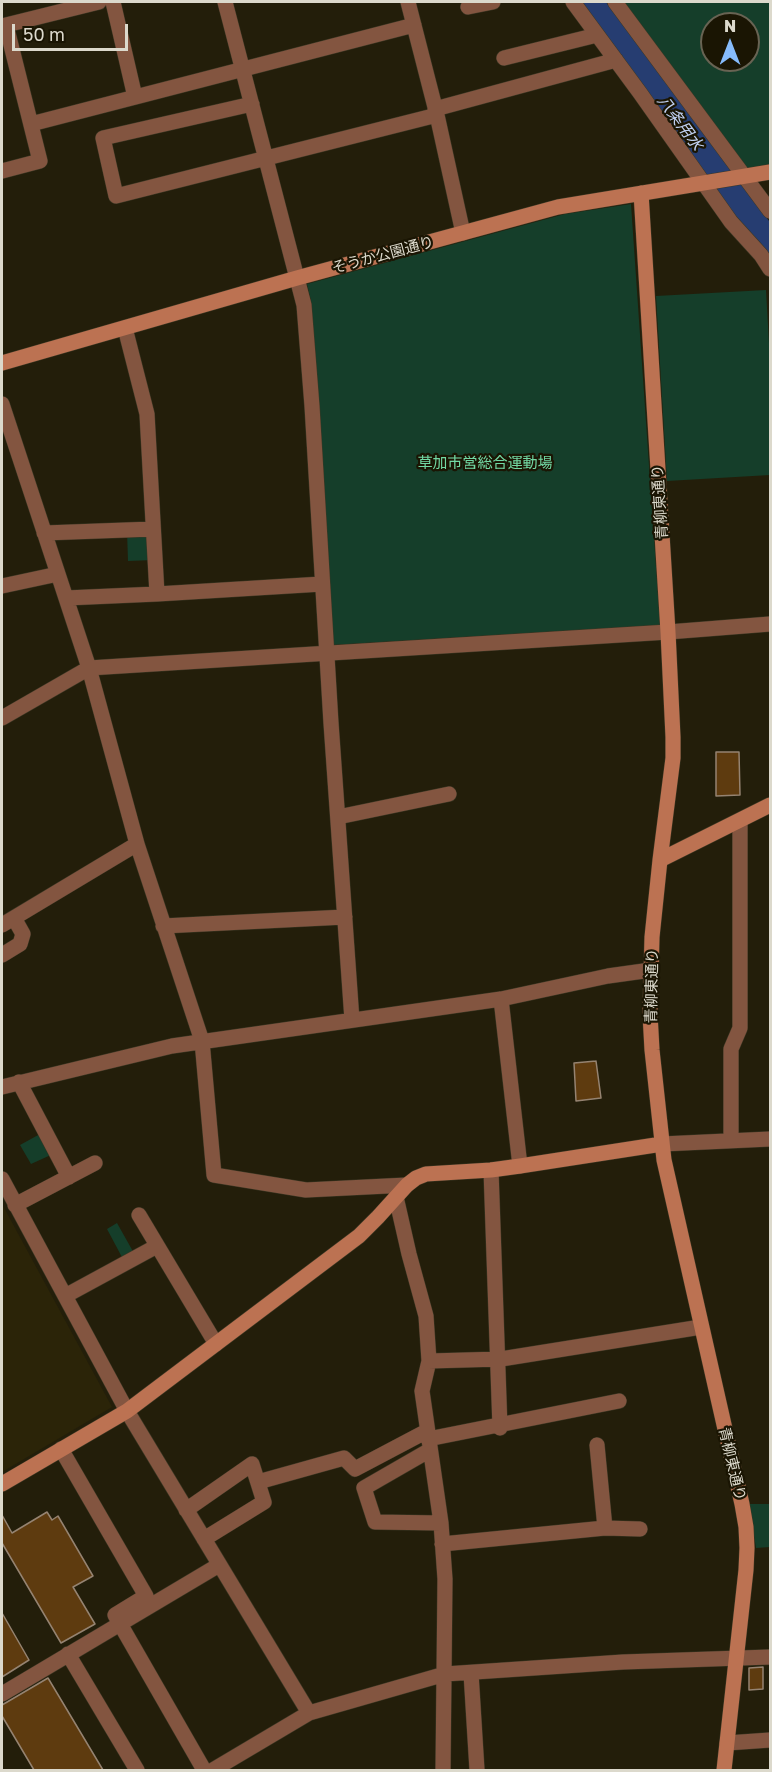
<!DOCTYPE html>
<html>
<head>
<meta charset="utf-8">
<style>
	body { margin:0 }
	#map { position:relative; width:772px; height:1772px; overflow:hidden; background:#231e0a; font-family:"Golos Text",sans-serif }
	canvas { display:block }
	.frame { position:absolute; inset:0; border:3px solid #dcd9cc; pointer-events:none }
	.north { position:absolute; left:700px; top:12px; width:60px; height:60px; box-sizing:border-box; background:#1a1503; border:2px solid #686353; border-radius:50%; rotate:0deg; font-size:16px; font-weight:700; line-height:24px; text-align:center; color:#dcd9cc }
	.north::after { content:''; display:block; margin:auto; width:21px; height:27px; background:#86bbfb; clip-path:polygon(50% 0,100% 100%,50% 72%,0 100%) }
	.scale { position:absolute; left:12px; top:24px; width:116px; height:27px; box-sizing:border-box; border:3px solid #dcd9cc; border-top:0; padding-left:8px; font-size:18px; line-height:21px; white-space:nowrap; color:#dcd9cc; -webkit-text-stroke:4px #1a1503; paint-order:stroke }
</style>
</head>
<body>
<div id="map">
<canvas width="772" height="1772"></canvas>
<div class="frame"></div>
<div class="north">N</div>
<div class="scale">50 m</div>
</div>
<script>
const g = document.querySelector('canvas').getContext('2d');
g.lineJoin = 'round';
function fillPath(path, color) {
  g.fillStyle = color;
  g.fill(path, 'evenodd');
}
function poly(rows) {
  const path = new Path2D();
  for (const r of rows) {
    path.moveTo(r[0], r[1]);
    for (let i = 2; i < r.length; i += 2) path.lineTo(r[i], r[i + 1]);
  }
  return path;
}
function trace(path, color, width, dash) {
  g.strokeStyle = color;
  g.lineWidth = width;
  g.lineCap = dash ? 'butt' : 'round';
  g.setLineDash(dash || []);
  g.stroke(path);
}
function write(font, color, halo, rows, align = 'center') {
  g.font = font + ' "Golos Text","Noto Sans JP",sans-serif';
  g.lineWidth = 4.5;
  g.setLineDash([]);
  g.textBaseline = 'middle';
  g.strokeStyle = halo;
  g.fillStyle = color;
  for (const [text, x, y, turn = 0] of rows) {
    g.save();
    g.translate(x, y);
    g.rotate((+turn || 0) * Math.PI / 180);
    g.textAlign = isNaN(turn) ? turn : align;
    if (halo) g.strokeText(text, 0, 0);
    g.fillText(text, 0, 0);
    g.restore();
  }
}
const built = poly([
	[2,1204,112,1407,2,1472]
]);
const green = poly([
	[624,2,770,2,770,166,746,170],
	[712,24,748,24,748,60,712,60],
	[631,204,660,625,332,645,311,301,307,284,565,214],
	[766,290,770,361,770,475,667,481,656,296],
	[152,530,154,560,128,561,127,531],
	[40,1134,53,1154,31,1164,20,1145],
	[117,1223,135,1255,124,1261,107,1229],
	[749,1504,770,1504,770,1547,756,1548]
]);
const river = poly([
	[589,2,770,245]
]);
const building = poly([
	[716,752,739,752,740,795,716,796,716,752],
	[596,1061,601,1098,576,1101,574,1063,596,1061],
	[47,1512,52,1520,58,1516,93,1576,73,1587,95,1624,61,1643,2,1543,2,1515,12,1533,47,1512],
	[2,1613,29,1660,2,1677,2,1613],
	[763,1667,763,1689,749,1690,749,1668,763,1667],
	[48,1678,103,1770,34,1770,2,1716,2,1705,48,1678]
]);
const street = poly([
	[113,2,135,97],
	[225,2,304,305,312,406,331,723,352,1020],
	[408,2,437,115,463,233],
	[573,2,640,93,731,222,761,255,770,269],
	[615,2,770,211],
	[468,7,493,2],
	[2,26,99,2],
	[504,58,597,35],
	[252,104,103,138,116,196,437,115],
	[435,109,616,60],
	[31,124,414,25],
	[2,171,40,161,6,25],
	[125,328,147,414,157,594,322,584],
	[2,404,89,668,137,844,202,1041,214,1175,306,1190,407,1185],
	[44,533,153,529],
	[2,586,58,574],
	[66,598,157,594],
	[2,718,89,668,668,632,770,624],
	[338,817,449,794],
	[2,925,137,844],
	[163,926,345,917],
	[2,955,20,944,23,934,14,918],
	[501,999,520,1166],
	[19,1082,69,1177],
	[2,1087,172,1046,501,999,608,976,651,970],
	[731,1141,731,1049,740,1028,740,821],
	[662,1144,770,1139],
	[491,1170,500,1428],
	[2,1179,127,1411,309,1713],
	[396,1197,409,1254,426,1316,429,1361],
	[15,1205,95,1163],
	[139,1215,216,1344],
	[65,1296,157,1246],
	[428,1439,619,1401],
	[597,1445,605,1528],
	[61,1449,146,1596,115,1615,204,1770],
	[430,1450,364,1488,375,1522,441,1523],
	[258,1482,344,1458,355,1469,427,1431],
	[186,1510,252,1464,264,1502,204,1539],
	[442,1544,605,1528,640,1529],
	[68,1654,137,1770],
	[471,1673,477,1770],
	[2,1694,219,1565],
	[727,1743,770,1740],
	[213,1770,309,1713,445,1674,623,1662,770,1657],
	[443,1770,445,1579,441,1523,422,1391,429,1361,501,1359,701,1327]
]);
const secondary = poly([
	[641,193,668,632,673,737,673,758,660,860,652,937,650,1014,652,1050,664,1160,742,1504,746,1527,747,1548,746,1570,724,1770],
	[2,363,297,278,558,207,770,172],
	[660,860,770,805],
	[2,1484,127,1411,359,1236,378,1217,407,1185,416,1178,426,1174,491,1170,520,1166,662,1144]
]);
const streetNames = [
	["そうか公園通り",383,255,-15],
	["青柳東通り",660,502,-94],
	["青柳東通り",652,986,-89],
	["青柳東通り",732,1464,77]
];
const parkNames = [
	["草加市営総合運動場",485,463]
];
const waterNames = [
	["八条用水",680,123,53]
];
fillPath(built, '#2b2408');
fillPath(green, '#153e2a');
trace(river, '#263d71', 27);
fillPath(building, '#5e3b0f');
trace(building, '#958371', 1.5);
trace(street, '#3d3825', 16);
trace(secondary, '#3d3825', 16);
trace(street, '#835540', 15);
trace(secondary, '#bc7252', 15);
write('15px', '#dcd9cc', '#1a1503', streetNames);
write('15px', '#72d9a4', '#1a1503', parkNames);
write('italic 16px', '#bfcff0', '#1a1503', waterNames);
</script>
</body>
</html>
